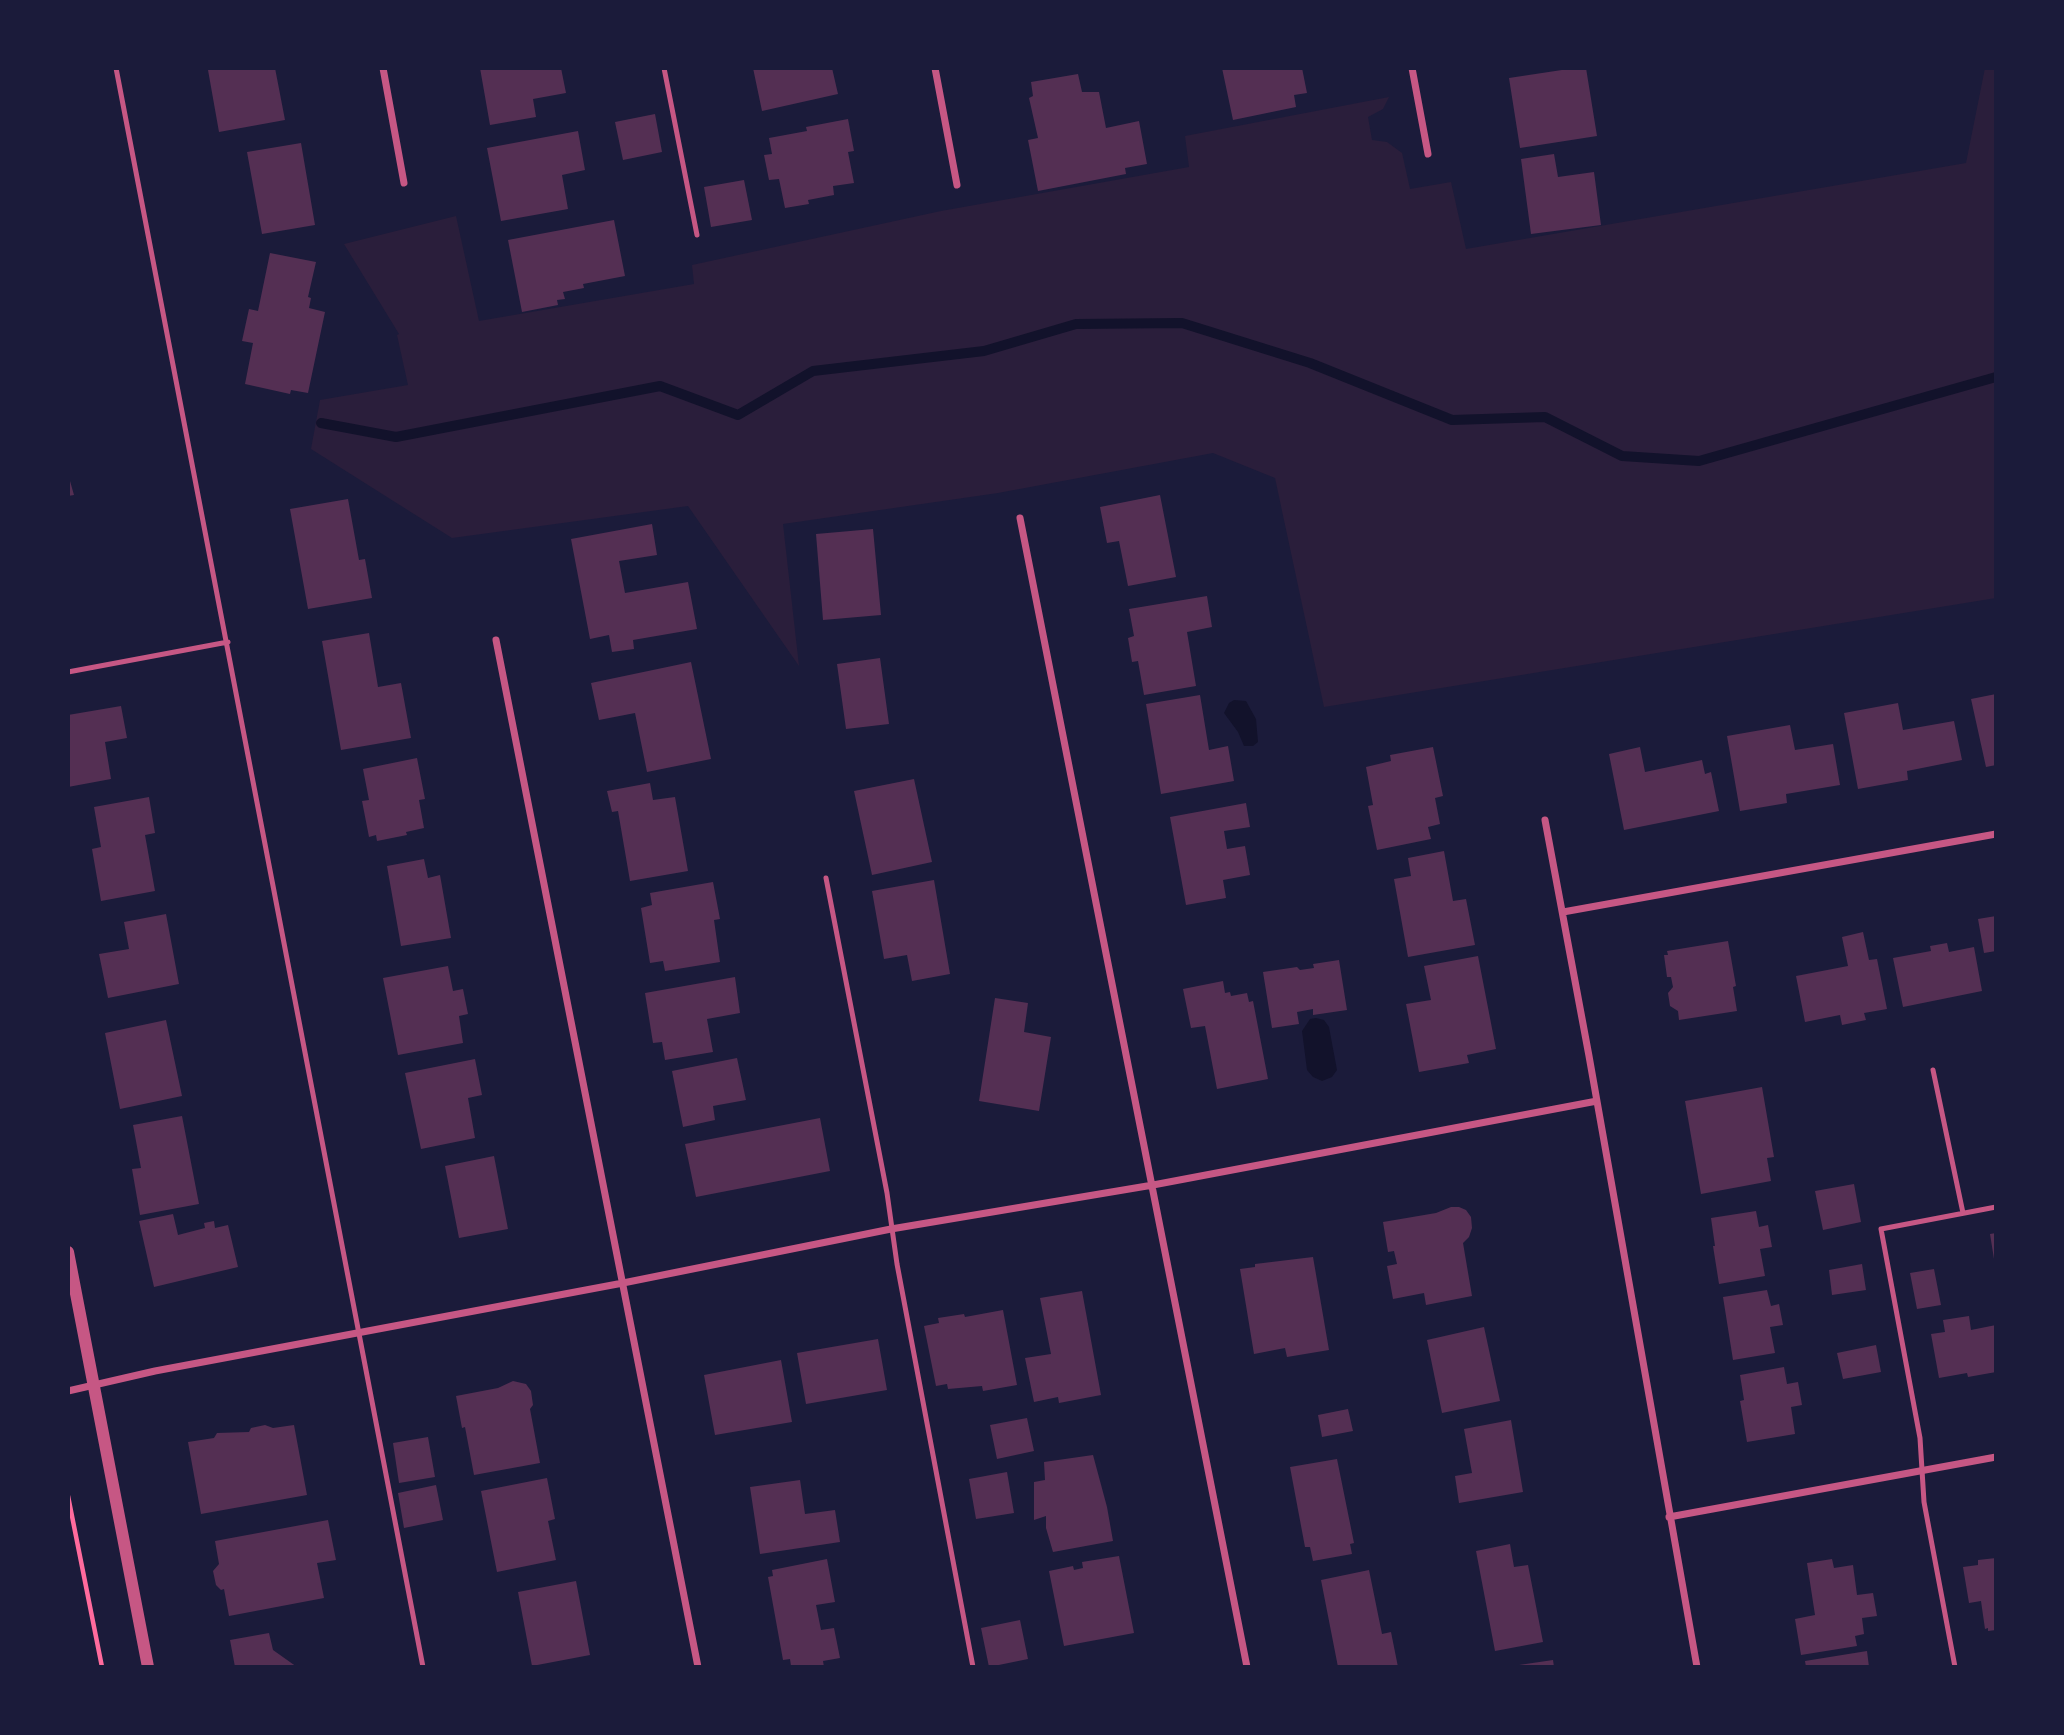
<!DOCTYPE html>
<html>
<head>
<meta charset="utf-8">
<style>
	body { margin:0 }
	#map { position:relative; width:2064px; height:1735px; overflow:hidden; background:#1b1b3a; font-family:Poppins,sans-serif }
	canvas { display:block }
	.frame { position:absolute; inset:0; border:70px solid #1b1b3a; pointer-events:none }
</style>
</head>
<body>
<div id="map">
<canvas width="2064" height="1735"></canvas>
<div class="frame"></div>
</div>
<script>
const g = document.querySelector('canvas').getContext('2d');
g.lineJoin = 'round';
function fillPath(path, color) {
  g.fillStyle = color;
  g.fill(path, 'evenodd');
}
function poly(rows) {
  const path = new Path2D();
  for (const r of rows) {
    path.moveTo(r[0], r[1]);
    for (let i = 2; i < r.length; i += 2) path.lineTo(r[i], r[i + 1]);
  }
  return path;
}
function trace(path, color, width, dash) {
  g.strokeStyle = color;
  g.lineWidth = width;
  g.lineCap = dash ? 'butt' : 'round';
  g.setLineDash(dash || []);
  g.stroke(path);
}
const green = poly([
	[1985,68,1996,68,1996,598,1324,707,1275,478,1213,453,998,493,783,524,799,666,688,506,452,538,311,449,320,400,408,385,397,335,399,334,344,244,456,216,479,321,694,284,692,265,941,211,1189,167,1185,136,1389,97,1383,109,1368,117,1372,140,1387,142,1402,153,1410,189,1451,182,1466,249,1966,163]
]);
const water = poly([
	[1234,700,1246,701,1256,719,1258,742,1253,746,1244,746,1238,732,1224,713,1229,703],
	[1316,1018,1324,1020,1329,1027,1337,1070,1332,1077,1322,1081,1313,1077,1307,1070,1302,1031,1310,1019]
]);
const stream = poly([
	[321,423,396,437,660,386,738,415,813,371,984,351,1076,324,1182,323,1310,363,1452,420,1545,417,1622,456,1699,461,1996,377]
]);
const building = poly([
	[219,68,275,68,285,120,219,132,208,70],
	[480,68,561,68,566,93,533,99,536,117,490,125],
	[753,68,832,68,838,94,762,111],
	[1222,68,1302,68,1307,93,1294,95,1296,107,1233,120],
	[1575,68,1586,68,1597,136,1520,148,1509,78],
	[1078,74,1082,92,1099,92,1106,128,1139,121,1147,164,1125,168,1126,174,1038,191,1028,140,1038,138,1029,98,1033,96,1031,82],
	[655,114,662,152,623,160,615,122],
	[848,119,854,151,848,152,854,183,833,186,834,195,808,200,809,204,785,208,779,179,769,180,764,155,772,154,769,138,807,131,806,127],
	[578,131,585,170,562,175,568,209,501,221,487,148],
	[301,143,315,225,262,234,247,152],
	[1554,154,1558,177,1594,172,1601,225,1531,234,1521,159],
	[744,180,752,220,711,227,704,187],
	[614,220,625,276,583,284,584,288,563,292,565,299,557,300,558,305,522,312,508,240],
	[270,253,316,262,308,297,311,298,309,308,325,312,308,393,291,390,290,394,245,384,253,343,242,341,249,309,258,311],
	[68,474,74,495,68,496],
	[1160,495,1176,577,1128,586,1119,541,1107,543,1100,507],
	[348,499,359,560,365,559,372,598,308,609,290,509],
	[652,524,657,555,619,561,625,593,688,582,697,629,633,640,634,649,612,652,609,635,590,639,571,539],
	[873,529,881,615,823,620,816,534],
	[1207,596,1212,627,1187,632,1196,686,1144,695,1138,661,1132,662,1128,638,1134,636,1129,609],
	[369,633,378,687,401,683,411,738,341,750,322,641],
	[880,658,889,724,846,729,837,664],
	[691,662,711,759,647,772,635,713,599,720,591,683],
	[1996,694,1996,765,1986,767,1971,699],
	[1200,695,1209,750,1228,746,1234,781,1161,794,1146,704],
	[1898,703,1903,730,1954,721,1962,760,1907,771,1908,780,1858,789,1844,713],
	[121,706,127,738,105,742,111,779,68,787,68,715],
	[1790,725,1795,750,1833,744,1840,785,1786,794,1787,803,1740,811,1727,736],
	[1433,747,1443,796,1435,798,1440,824,1428,827,1431,839,1377,850,1368,806,1373,805,1366,767,1391,761,1390,755],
	[1640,747,1645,772,1702,760,1705,774,1711,772,1719,811,1624,830,1609,754],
	[417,758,425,799,419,800,424,828,406,832,407,835,377,841,376,835,369,837,362,801,369,800,363,769],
	[914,779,932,862,872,875,854,791],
	[650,783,653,800,675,797,688,871,630,881,618,811,612,812,607,791],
	[149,797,155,833,145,835,155,891,101,901,92,849,101,847,94,807],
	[1246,803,1250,827,1224,831,1227,849,1245,846,1250,875,1223,880,1226,898,1186,905,1170,817],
	[1444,851,1453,901,1466,899,1475,945,1408,957,1394,879,1411,876,1408,858],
	[424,859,428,878,440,875,451,938,401,946,387,866],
	[934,880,950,974,912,981,907,955,884,959,872,891],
	[713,882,720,919,714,920,720,962,665,971,663,961,650,963,641,908,652,905,650,893],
	[166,914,179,984,108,998,99,954,129,949,124,922],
	[1996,916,1996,951,1984,953,1978,919],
	[1863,932,1869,960,1877,959,1887,1009,1864,1013,1866,1020,1842,1025,1840,1015,1805,1022,1796,976,1848,966,1842,937],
	[1728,941,1736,986,1733,987,1737,1011,1679,1020,1678,1011,1670,1006,1668,993,1673,987,1671,977,1667,977,1664,955,1668,955,1667,951],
	[1947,943,1949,952,1974,947,1982,991,1903,1007,1893,958,1931,951,1930,946],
	[1478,956,1496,1049,1467,1055,1469,1063,1419,1072,1406,1004,1431,1000,1424,966],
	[1339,960,1347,1010,1313,1015,1313,1009,1297,1012,1299,1024,1272,1028,1263,972,1297,967,1300,970,1314,968,1313,964],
	[448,966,453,991,463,989,468,1014,459,1016,463,1043,398,1055,383,978],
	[735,977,740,1013,707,1019,713,1052,665,1060,662,1042,653,1043,645,993],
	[1223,981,1225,993,1230,992,1231,996,1247,993,1249,1002,1253,1001,1268,1079,1217,1089,1205,1026,1191,1028,1183,989],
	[995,998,1028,1003,1024,1032,1051,1037,1039,1111,979,1101],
	[166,1020,182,1096,120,1109,105,1033],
	[737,1058,746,1100,713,1106,715,1120,683,1127,672,1071],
	[475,1059,482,1095,468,1098,475,1138,421,1149,405,1073],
	[1762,1087,1774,1157,1767,1158,1771,1181,1701,1194,1685,1101],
	[182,1116,199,1204,140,1215,132,1169,141,1168,133,1125],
	[820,1118,830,1171,696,1197,685,1144],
	[494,1156,508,1229,459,1238,445,1166],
	[1854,1184,1861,1222,1823,1230,1815,1191],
	[1451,1207,1459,1207,1466,1210,1471,1217,1472,1228,1469,1237,1463,1243,1472,1296,1426,1305,1424,1293,1393,1299,1387,1266,1397,1264,1394,1251,1388,1252,1383,1222,1436,1213],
	[1756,1211,1759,1227,1768,1225,1772,1247,1760,1249,1765,1276,1719,1284,1713,1246,1715,1246,1711,1218],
	[173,1214,178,1235,205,1228,204,1223,214,1221,215,1228,228,1225,238,1267,154,1287,139,1221],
	[1996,1233,1996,1259,1994,1259,1990,1234],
	[1313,1257,1329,1350,1287,1357,1285,1348,1254,1354,1240,1269,1255,1267,1255,1264],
	[1862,1264,1866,1290,1832,1295,1829,1270],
	[1934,1269,1941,1305,1917,1309,1910,1273],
	[1767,1290,1771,1306,1779,1304,1783,1325,1770,1327,1775,1353,1733,1360,1723,1297],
	[1082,1291,1101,1395,1059,1403,1058,1397,1034,1402,1025,1358,1051,1354,1040,1298],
	[1003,1310,1017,1385,983,1391,982,1386,948,1389,947,1384,936,1386,924,1326,939,1323,938,1318,964,1314,965,1317],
	[1969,1316,1971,1330,1996,1325,1996,1372,1968,1377,1967,1373,1939,1378,1931,1334,1945,1332,1943,1320],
	[1484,1327,1500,1401,1442,1413,1427,1340],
	[878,1339,887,1390,806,1404,797,1353],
	[1876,1345,1881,1372,1843,1379,1837,1353],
	[781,1360,792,1422,715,1435,704,1375],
	[1784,1367,1787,1384,1798,1382,1802,1405,1791,1407,1795,1434,1747,1442,1740,1401,1744,1400,1740,1375],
	[513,1381,526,1384,531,1391,533,1405,530,1409,540,1463,474,1475,465,1427,462,1428,456,1396,498,1388],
	[1348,1409,1353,1431,1322,1437,1318,1415],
	[1027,1418,1034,1451,997,1459,990,1425],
	[1511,1420,1523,1492,1459,1503,1455,1476,1472,1473,1464,1429],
	[265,1425,273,1428,294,1425,307,1495,201,1514,188,1442,214,1438,217,1433,249,1432,251,1428],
	[428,1437,435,1477,399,1483,393,1443],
	[1093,1455,1107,1507,1113,1541,1053,1552,1046,1528,1046,1516,1034,1520,1034,1482,1045,1480,1044,1462],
	[1337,1459,1354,1543,1350,1544,1352,1554,1313,1561,1310,1547,1305,1547,1290,1467],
	[1007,1472,1014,1513,976,1519,969,1479],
	[547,1478,555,1519,548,1521,556,1560,497,1572,481,1491],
	[800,1480,805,1514,835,1510,840,1542,760,1554,750,1487],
	[436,1485,443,1520,404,1528,398,1493],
	[328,1520,336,1560,317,1563,324,1598,229,1616,224,1589,221,1590,216,1585,213,1571,219,1564,215,1541],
	[1510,1544,1514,1567,1528,1565,1543,1642,1495,1651,1476,1551],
	[1119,1556,1134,1633,1064,1646,1049,1571,1073,1566,1074,1570,1083,1568,1082,1562],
	[1996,1558,1996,1630,1988,1631,1988,1628,1985,1629,1981,1601,1969,1603,1963,1567,1978,1565,1978,1560],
	[827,1559,835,1602,816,1605,821,1630,834,1628,840,1658,823,1661,824,1667,791,1666,790,1659,783,1660,768,1577,773,1576,772,1570],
	[1832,1559,1834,1568,1853,1565,1857,1595,1873,1593,1877,1616,1862,1618,1864,1634,1855,1636,1857,1646,1801,1655,1795,1619,1815,1615,1807,1563],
	[1369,1570,1382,1634,1391,1632,1398,1667,1338,1667,1321,1580],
	[576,1581,590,1655,532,1666,518,1592],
	[1020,1620,1028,1659,989,1667,981,1628],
	[269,1633,273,1650,297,1667,235,1667,230,1640],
	[1867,1651,1869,1667,1806,1667,1805,1661],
	[1553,1660,1554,1667,1519,1667,1519,1665]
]);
const path = poly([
	[68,1496,102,1667]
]);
const service = poly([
	[116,68,423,1667],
	[664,68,697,235],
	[68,672,228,642],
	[826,878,887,1193,897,1264,973,1667],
	[1933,1070,1963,1213],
	[1955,1667,1924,1502,1920,1438,1881,1229,1996,1207]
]);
const minor = poly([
	[383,68,404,183],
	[935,68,957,185],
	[1412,68,1428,154],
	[1020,518,1247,1667],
	[496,640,698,1667],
	[1545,820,1589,1056,1697,1667],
	[1563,912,1996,834],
	[68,1391,155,1371,623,1283,891,1229,1153,1185,1597,1101],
	[1669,1517,1996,1457]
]);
const tertiary = poly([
	[68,1252,148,1667]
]);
fillPath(green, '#2a1e3b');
fillPath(water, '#12122b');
trace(stream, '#12122b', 10);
fillPath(building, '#542f53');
trace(path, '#ff6b9d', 4.5);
trace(service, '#c65784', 5);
trace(minor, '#c65784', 7);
trace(tertiary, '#c65784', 12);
</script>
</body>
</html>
